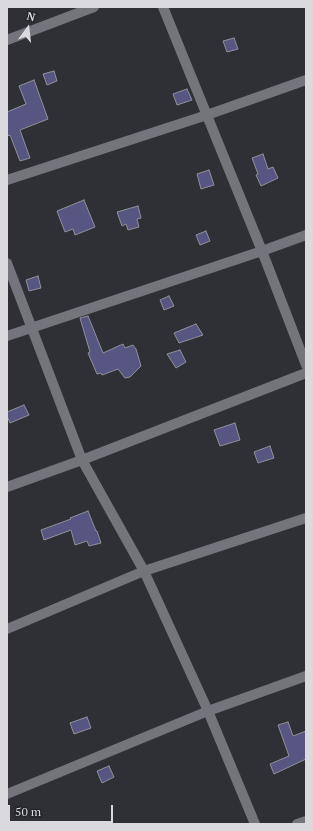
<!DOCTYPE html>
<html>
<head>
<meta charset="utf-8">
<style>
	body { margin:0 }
	#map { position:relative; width:313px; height:831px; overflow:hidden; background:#2f2f36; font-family:"PT Serif",serif }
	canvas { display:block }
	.frame { position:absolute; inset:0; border:8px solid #d9d9de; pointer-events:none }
	.north { position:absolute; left:8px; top:8px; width:40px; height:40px; -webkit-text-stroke:3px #25252c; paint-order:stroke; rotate:15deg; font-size:11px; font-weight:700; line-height:16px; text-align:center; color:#d9d9de }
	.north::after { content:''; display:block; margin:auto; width:14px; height:18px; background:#d9d9de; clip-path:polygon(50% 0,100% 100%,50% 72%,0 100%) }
	.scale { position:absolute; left:8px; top:805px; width:105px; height:18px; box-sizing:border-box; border:2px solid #d9d9de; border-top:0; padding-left:5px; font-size:12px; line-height:14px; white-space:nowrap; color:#d9d9de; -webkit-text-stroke:3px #25252c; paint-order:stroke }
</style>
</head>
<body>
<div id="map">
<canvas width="313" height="831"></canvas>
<div class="frame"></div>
<div class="north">N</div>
<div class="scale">50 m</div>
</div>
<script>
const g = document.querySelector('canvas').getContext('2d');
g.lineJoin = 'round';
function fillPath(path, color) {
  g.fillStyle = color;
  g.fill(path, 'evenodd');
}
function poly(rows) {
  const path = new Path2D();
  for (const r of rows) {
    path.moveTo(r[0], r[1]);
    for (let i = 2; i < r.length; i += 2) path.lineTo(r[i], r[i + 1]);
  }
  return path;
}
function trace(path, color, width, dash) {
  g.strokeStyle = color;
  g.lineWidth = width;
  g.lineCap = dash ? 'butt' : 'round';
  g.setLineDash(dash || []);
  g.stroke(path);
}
const building = poly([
	[234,38,238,49,227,52,223,41,234,38],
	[54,71,57,81,47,85,43,74,54,71],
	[34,80,48,119,20,130,30,158,20,161,10,135,7,136,7,112,26,104,19,86,34,80],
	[187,89,192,100,177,105,173,94,187,89],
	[263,154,268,169,273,167,278,178,261,186,256,175,258,174,252,158,263,154],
	[209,170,214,185,201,189,197,174,209,170],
	[84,200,95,227,75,235,73,229,65,232,57,211,84,200],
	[138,206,141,218,137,219,139,227,128,230,126,224,122,226,117,212,138,206],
	[206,231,210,241,200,245,196,235,206,231],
	[38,276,41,288,29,291,26,280,38,276],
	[169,296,174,306,164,310,160,300,169,296],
	[88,316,103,353,123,344,125,348,133,345,136,349,141,366,130,377,125,378,118,369,102,375,101,373,97,374,88,353,90,352,80,318,88,316],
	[196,324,203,335,179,343,174,333,196,324],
	[180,350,186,362,176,368,167,354,180,350],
	[24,405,29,415,10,423,7,416,7,412,24,405],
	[235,423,240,440,220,446,214,430,235,423],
	[270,446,274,458,258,463,254,452,270,446],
	[88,511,96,531,97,531,101,543,89,546,87,541,75,545,71,530,44,540,41,530,71,519,70,518,88,511],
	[87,717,91,728,74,734,70,723,87,717],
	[288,722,293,736,306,731,306,759,274,774,270,764,289,756,278,725,288,722],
	[109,766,114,777,102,783,97,771,109,766]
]);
const street = poly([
	[163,7,262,251,306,365],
	[7,40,94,7],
	[7,180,207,115,306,80],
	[7,263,82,460,144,571,208,711,255,824],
	[7,336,262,251,306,235],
	[7,487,82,460,306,373],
	[7,629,144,571,306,518],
	[7,794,208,711,306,676],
	[297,824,306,821]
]);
fillPath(building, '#575683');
trace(building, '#919199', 1);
trace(street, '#74747c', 10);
</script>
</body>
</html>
